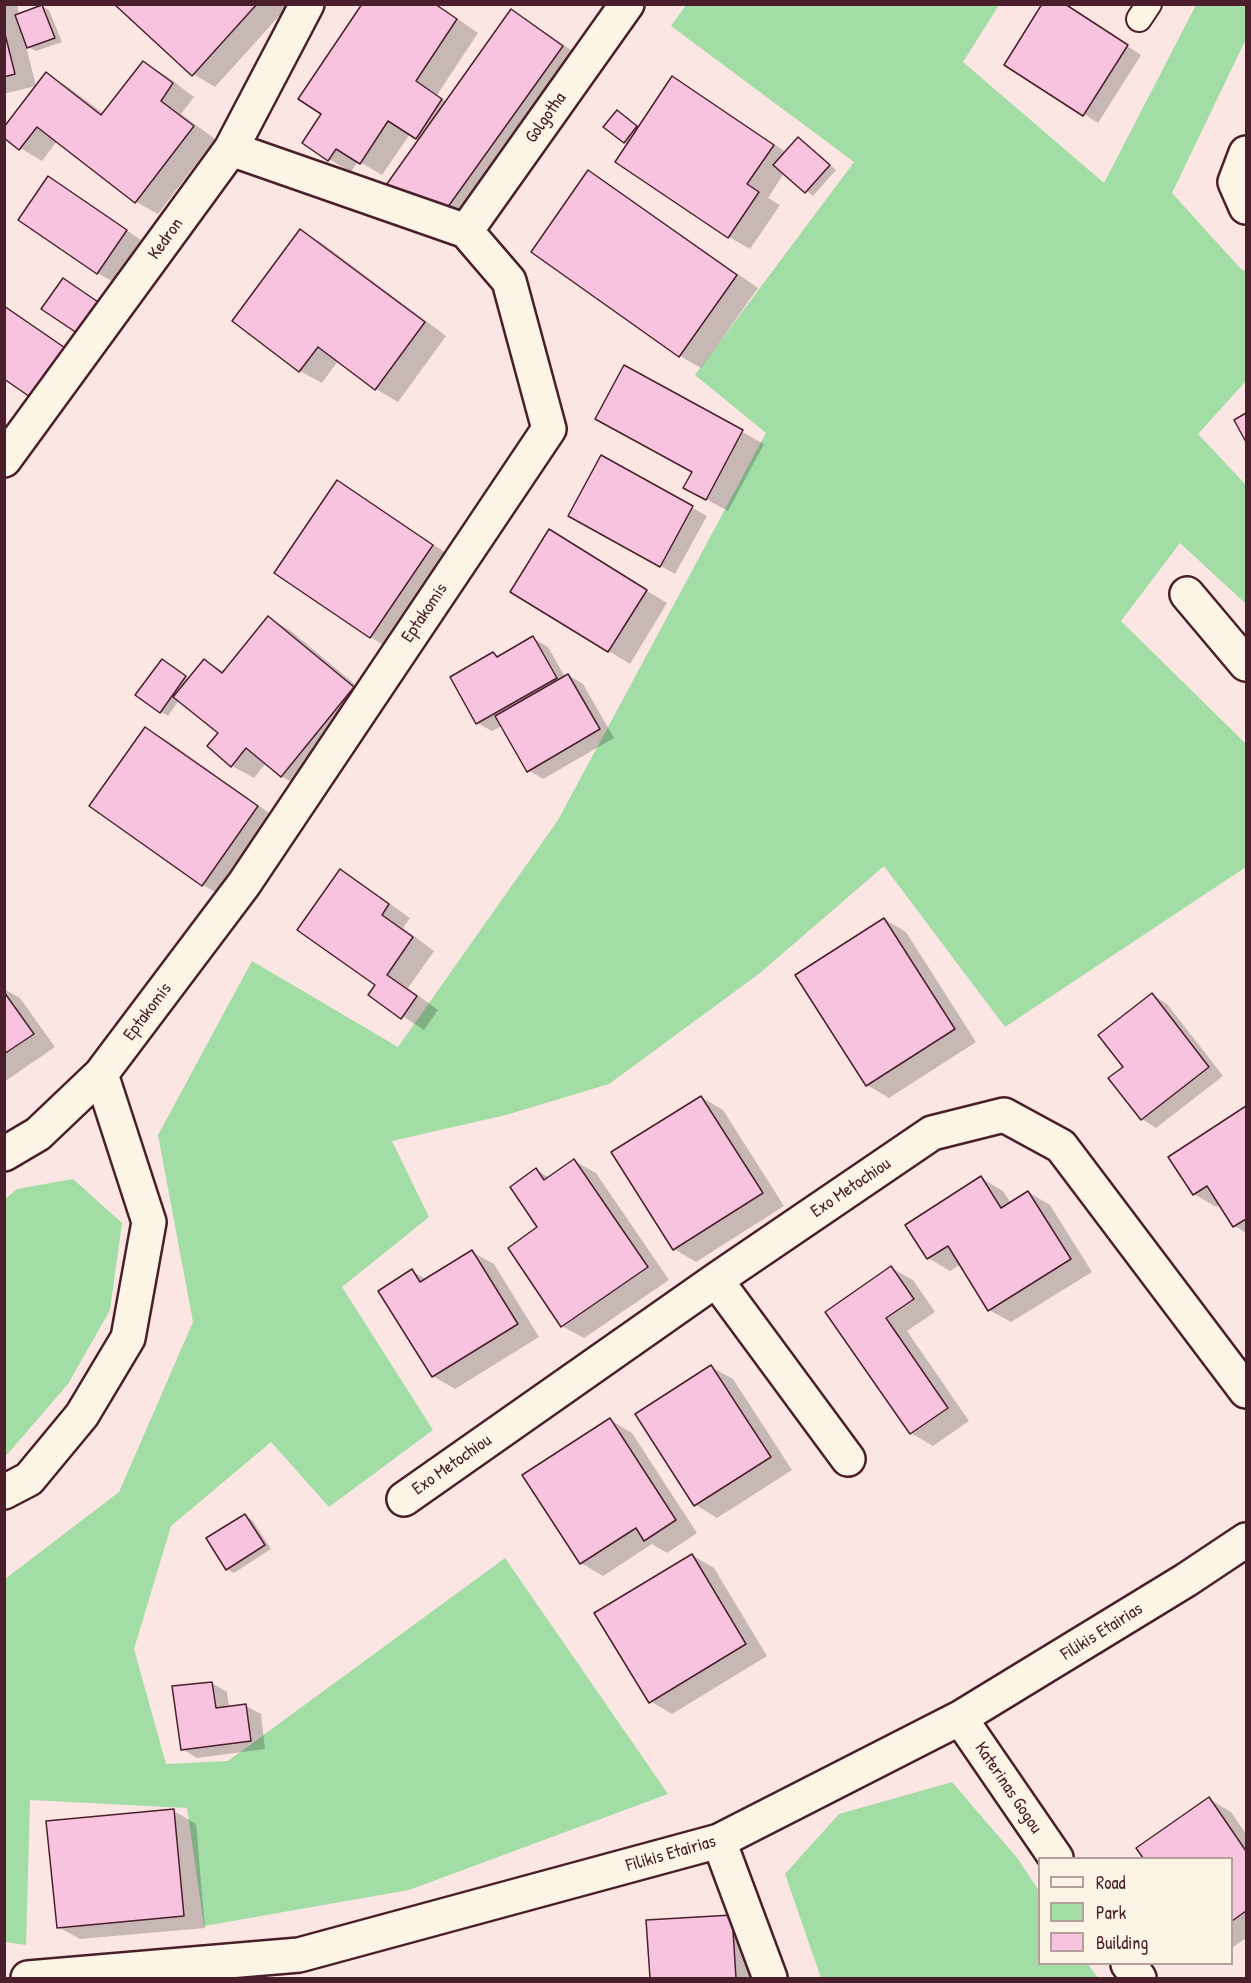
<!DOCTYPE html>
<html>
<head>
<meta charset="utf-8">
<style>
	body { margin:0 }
	#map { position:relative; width:1251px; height:1983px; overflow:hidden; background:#fbe6e3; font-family:"Patrick Hand",sans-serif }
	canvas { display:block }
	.frame { position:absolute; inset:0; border:6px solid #4a1f2b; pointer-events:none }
	.legend { position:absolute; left:1038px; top:1857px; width:195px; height:108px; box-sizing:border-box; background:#fcf5e5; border:2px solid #b59f9b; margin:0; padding:8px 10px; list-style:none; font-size:18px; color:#4a1f2b }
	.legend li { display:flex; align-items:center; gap:12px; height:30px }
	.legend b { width:30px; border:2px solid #b59f9b }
</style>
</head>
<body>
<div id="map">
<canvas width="1251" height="1983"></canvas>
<div class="frame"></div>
<ul class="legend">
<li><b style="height:8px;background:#fcf5e5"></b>Road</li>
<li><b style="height:16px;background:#a1dda4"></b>Park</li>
<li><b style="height:16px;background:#f8c3df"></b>Building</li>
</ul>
</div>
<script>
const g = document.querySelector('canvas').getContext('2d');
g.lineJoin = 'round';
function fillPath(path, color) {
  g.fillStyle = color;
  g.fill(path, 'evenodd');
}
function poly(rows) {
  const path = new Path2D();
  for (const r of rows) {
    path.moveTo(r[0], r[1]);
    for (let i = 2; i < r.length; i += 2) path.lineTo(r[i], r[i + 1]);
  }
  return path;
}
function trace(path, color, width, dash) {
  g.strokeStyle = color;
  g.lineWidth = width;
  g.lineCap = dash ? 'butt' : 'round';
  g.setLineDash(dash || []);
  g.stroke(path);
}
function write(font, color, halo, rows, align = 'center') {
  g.font = font + ' "Patrick Hand",sans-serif';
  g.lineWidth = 4.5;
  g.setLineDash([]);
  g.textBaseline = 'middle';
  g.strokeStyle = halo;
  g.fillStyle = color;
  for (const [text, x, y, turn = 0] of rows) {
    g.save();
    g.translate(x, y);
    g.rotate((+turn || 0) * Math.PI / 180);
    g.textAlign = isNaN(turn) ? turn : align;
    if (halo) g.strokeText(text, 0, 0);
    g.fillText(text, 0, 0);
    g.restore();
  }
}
const green = poly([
	[686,5,999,5,963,62,1104,183,1196,5,1246,5,1246,39,1172,193,1240,268,1246,272,1246,381,1198,434,1246,485,1246,604,1180,543,1121,621,1246,744,1246,867,1005,1027,884,866,760,973,609,1084,506,1115,392,1141,429,1217,342,1287,433,1430,329,1507,271,1442,171,1526,134,1649,166,1764,228,1761,505,1558,668,1794,409,1890,204,1926,187,1808,30,1800,26,1945,5,1942,5,1579,119,1492,193,1322,158,1135,252,961,398,1047,558,820,766,433,695,375,854,162,671,26],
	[73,1179,122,1223,110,1310,68,1384,5,1457,5,1199,17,1189],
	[952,1782,1018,1859,1039,1891,1040,1964,1088,1964,1098,1978,821,1978,785,1874,839,1814]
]);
const shadow = poly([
	[4,4,17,4,19,15,42,6,49,10,62,42,36,51,26,46,36,86,7,93,4,92],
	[116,4,290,4,215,87,193,74],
	[364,4,436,4,478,33,437,95,447,102,511,11,533,24,584,59,458,236,420,140,410,134,382,175,358,161,351,172,329,159,323,114],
	[1064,4,1141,55,1098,123,1084,114],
	[144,63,165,75,194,97,181,114,215,139,158,214,136,202,57,141,42,161,20,148,46,74,68,87,104,114],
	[673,78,786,152,798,138,836,170,813,196,784,173,768,198,780,205,750,249,729,237,624,142,624,116,640,128],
	[588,172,610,185,758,288,701,368,680,356],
	[63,187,141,240,112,281,97,273],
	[300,231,322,243,446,336,398,402,376,389,338,361,322,383,300,371,234,321],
	[4,305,88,363,4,377],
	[624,367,764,444,728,511,685,488,694,472],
	[602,457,707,516,675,574,570,515],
	[337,482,454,558,392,650,370,637],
	[571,544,667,603,630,664,512,591],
	[269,618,291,631,375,701,303,788,281,776,266,763,254,778,232,766,209,746,220,733,179,700,168,716,161,712,169,665,189,679,205,661,225,672],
	[533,638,548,647,565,677,568,675,583,684,614,738,543,779,528,770,502,726,492,731,477,723,493,654,500,657],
	[146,729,168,741,279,820,224,897,203,885],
	[340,871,362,884,410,918,403,928,434,951,408,988,438,1010,424,1030,370,995,377,985],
	[884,919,906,932,976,1042,889,1098,867,1085],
	[4,989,20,998,55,1047,4,1082],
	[1153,995,1167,1004,1223,1076,1156,1128,1142,1119,1125,1067],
	[701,1097,723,1110,784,1206,696,1262,674,1249],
	[1246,1108,1246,1233,1235,1226,1220,1204,1216,1207,1194,1194,1170,1157],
	[574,1161,596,1173,669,1280,584,1338,562,1326,540,1228,536,1170,550,1178],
	[981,1178,1003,1191,1011,1203,1028,1192,1050,1205,1092,1272,1011,1322,989,1310,961,1264,950,1271,928,1258],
	[472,1252,494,1264,539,1337,455,1389,433,1376,412,1271,427,1280],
	[891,1268,913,1280,935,1312,907,1331,969,1421,933,1446,911,1433,827,1313],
	[711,1367,733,1379,792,1470,717,1518,696,1505,637,1415],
	[610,1420,632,1433,697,1533,667,1553,652,1544,603,1576,581,1563],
	[245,1516,252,1520,271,1549,234,1573,227,1569],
	[692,1555,714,1568,767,1656,672,1714,650,1701],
	[212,1683,227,1692,229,1707,246,1706,261,1714,265,1749,197,1758,182,1749],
	[1209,1799,1231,1812,1246,1834,1246,1938,1232,1948,1232,1858,1145,1858,1138,1848],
	[174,1811,196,1824,205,1928,80,1939,58,1927],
	[732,1916,757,1978,652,1978,648,1922]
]);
const building = poly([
	[114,4,257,4,192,76,114,4],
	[362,4,435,4,457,19,416,81,442,99,416,139,388,121,360,164,336,149,328,161,302,143,321,114,298,99,362,4],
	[1042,4,1065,4,1128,45,1083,116,1004,65,1042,4],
	[42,5,55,38,27,48,15,15,42,5],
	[511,9,563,46,435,225,384,188,511,9],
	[4,30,15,74,4,77,4,30],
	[143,61,173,83,161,101,194,126,135,203,37,127,19,150,4,138,4,127,46,72,101,115,143,61],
	[672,76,774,145,747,184,759,192,728,238,615,162,672,76],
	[617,110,637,126,624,143,603,127,617,110],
	[798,137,830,165,805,193,773,165,798,137],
	[588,170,737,275,679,357,531,252,588,170],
	[48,176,127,230,97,274,18,220,48,176],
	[300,229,425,322,375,390,318,347,299,372,232,321,300,229],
	[63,278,101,304,80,335,41,309,63,278],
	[4,306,68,350,33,399,4,379,4,306],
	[624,365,743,430,706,500,683,488,692,472,595,419,624,365],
	[1246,413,1246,442,1234,420,1246,413],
	[601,455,693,506,660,567,568,516,601,455],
	[337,480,433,545,370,638,274,573,337,480],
	[549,529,647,590,608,652,510,592,549,529],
	[268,616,354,687,281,777,246,748,231,767,207,746,218,733,173,697,204,659,222,673,268,616],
	[533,636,557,678,476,724,450,677,493,652,497,657,533,636],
	[162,659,186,676,160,713,135,695,162,659],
	[568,674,600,729,527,772,495,716,568,674],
	[145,727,258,806,202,886,89,806,145,727],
	[340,869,389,904,382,915,413,937,387,975,417,996,401,1019,368,995,375,985,297,930,340,869],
	[884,918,955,1029,866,1086,795,975,884,918],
	[4,992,34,1034,4,1054,4,992],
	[1152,993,1209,1067,1141,1120,1108,1078,1123,1067,1098,1035,1152,993],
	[701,1096,763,1193,673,1250,611,1152,701,1096],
	[1246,1106,1246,1219,1233,1227,1207,1186,1193,1195,1168,1157,1246,1106],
	[574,1159,648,1267,561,1327,508,1248,537,1227,510,1187,536,1168,544,1180,574,1159],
	[981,1176,1001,1208,1028,1191,1071,1259,988,1311,948,1246,927,1259,905,1225,981,1176],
	[472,1250,518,1324,432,1377,378,1291,412,1269,420,1282,472,1250],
	[891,1266,914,1299,886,1318,948,1408,910,1434,825,1312,891,1266],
	[711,1365,771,1457,694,1506,635,1414,711,1365],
	[610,1418,676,1520,644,1541,636,1528,580,1564,522,1475,610,1418],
	[245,1514,265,1545,226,1570,206,1538,245,1514],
	[692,1554,746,1644,649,1703,594,1613,692,1554],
	[212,1682,216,1708,246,1704,251,1741,181,1750,172,1686,212,1682],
	[1209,1797,1246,1851,1246,1911,1232,1921,1232,1858,1143,1858,1136,1848,1209,1797],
	[174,1809,184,1916,57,1928,46,1821,174,1809],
	[732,1915,736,1978,650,1978,646,1920,732,1915]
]);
const service = poly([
	[1139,19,1149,4]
]);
const minor = poly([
	[1246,153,1235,182,1246,207],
	[466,231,627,4],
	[4,460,231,149,307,4],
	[1187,594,1246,664],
	[4,1154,38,1134,101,1074,244,884,549,429,509,281,466,231,231,149],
	[716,1280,848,1459],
	[4,1492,29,1479,82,1415,128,1338,149,1222,101,1074],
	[404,1499,716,1280,932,1133,1004,1115,1061,1146,1246,1391],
	[960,1718,1056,1858],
	[719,1841,770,1978],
	[1128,1964,1139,1978],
	[28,1978,299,1955,719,1841,960,1718,1186,1580,1246,1540]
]);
const streetNames = [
	["Golgotha",546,118,-55],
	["Kedron",166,239,-54],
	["Eptakomis",425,613,-56],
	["Eptakomis",148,1012,-53],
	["Exo Metochiou",851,1188,-34],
	["Exo Metochiou",452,1465,-35],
	["Filikis Etairias",1102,1632,-32],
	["Katerinas Gogou",1008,1788,56],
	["Filikis Etairias",671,1854,-16]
];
fillPath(green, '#a1dda4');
fillPath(shadow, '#0003');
fillPath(building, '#f8c3df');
trace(building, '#4a1f2b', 1.5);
trace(service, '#4a1f2b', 28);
trace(minor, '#4a1f2b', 38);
trace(service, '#fcf5e5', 24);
trace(minor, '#fcf5e5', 33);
write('18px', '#4a1f2b', '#fcf5e5', streetNames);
</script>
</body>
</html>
